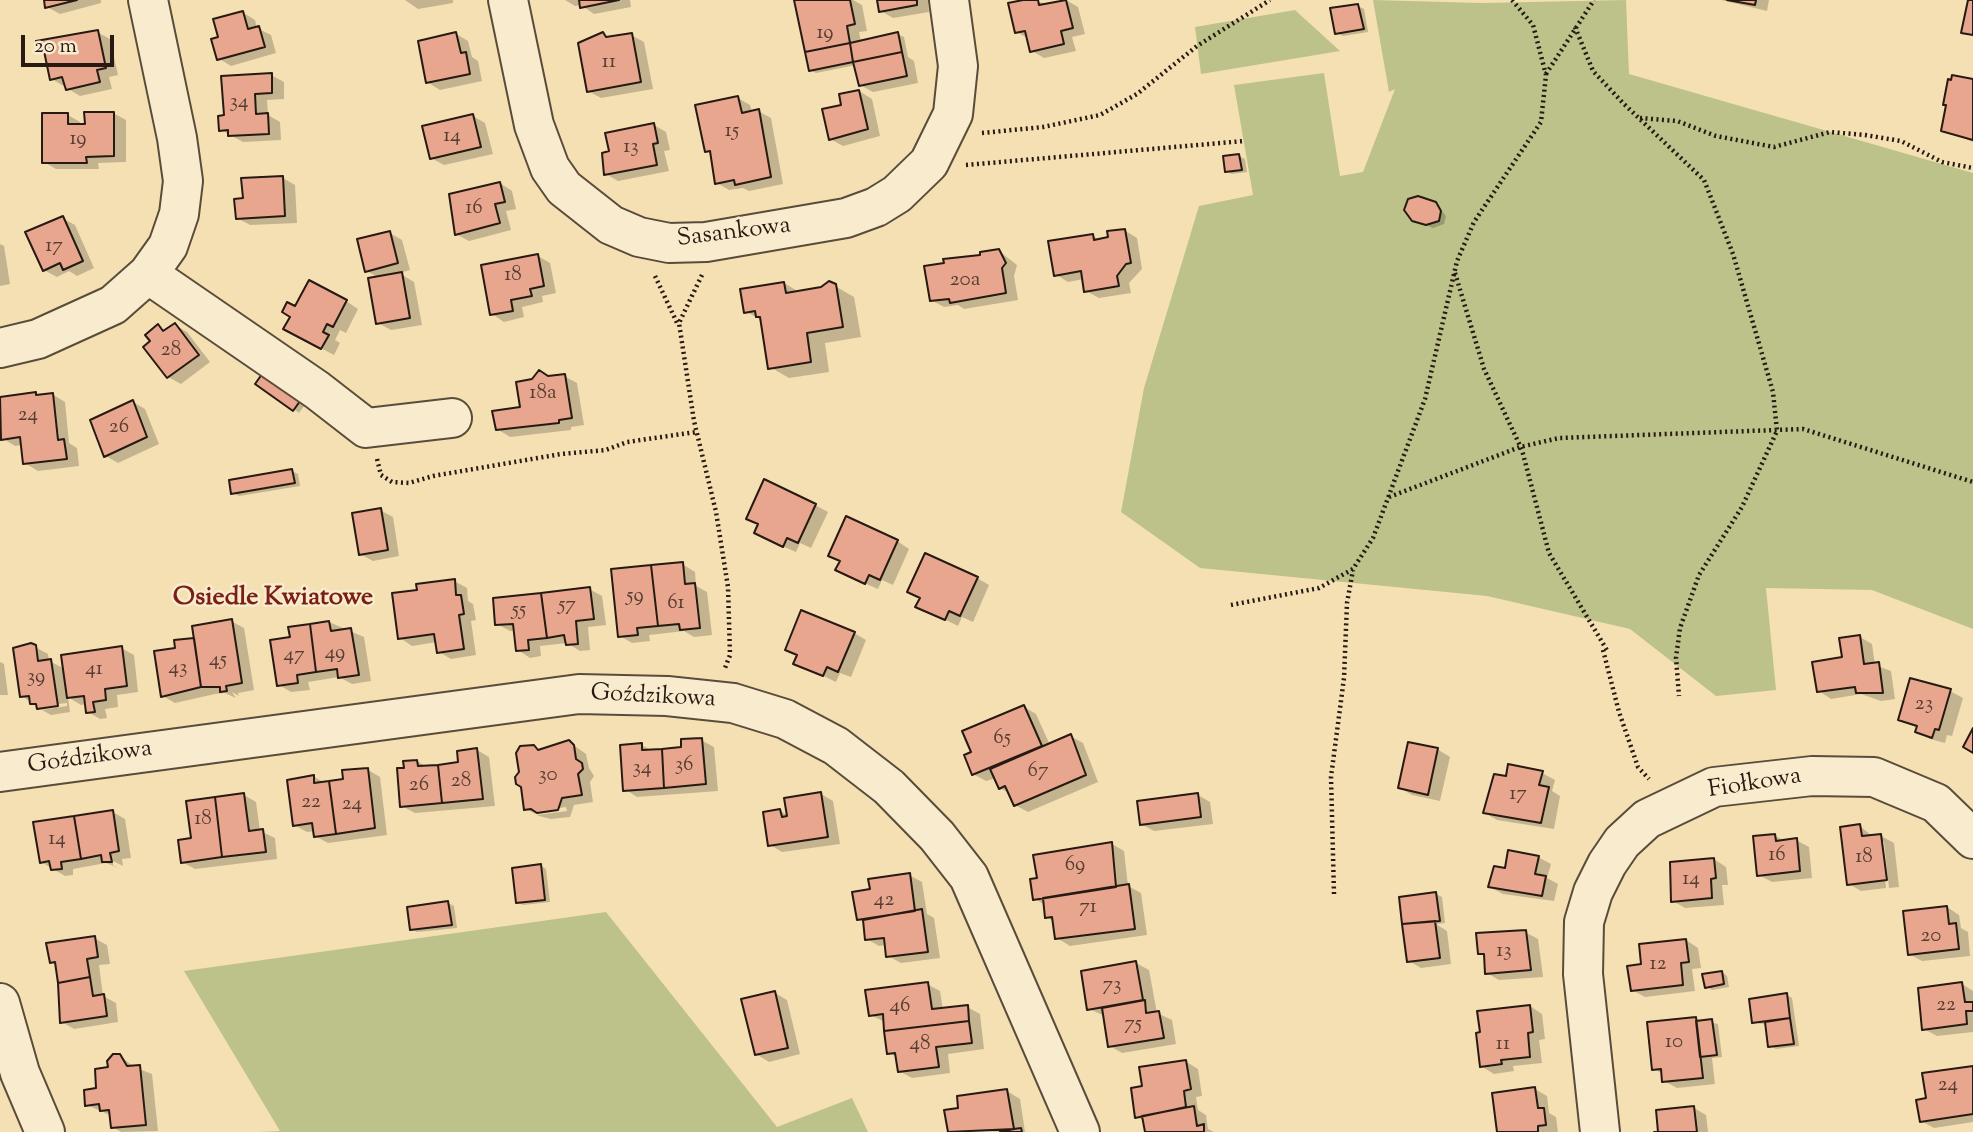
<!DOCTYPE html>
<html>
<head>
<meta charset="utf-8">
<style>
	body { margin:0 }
	#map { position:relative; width:1973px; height:1132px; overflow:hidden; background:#f5e0b3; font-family:"Sorts Mill Goudy",serif }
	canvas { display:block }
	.scale { position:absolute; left:21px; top:35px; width:93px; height:32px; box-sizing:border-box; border:4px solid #261a12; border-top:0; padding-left:9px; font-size:21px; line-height:24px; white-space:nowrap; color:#261a12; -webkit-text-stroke:5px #f8ebce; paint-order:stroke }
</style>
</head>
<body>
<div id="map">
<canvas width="1973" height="1132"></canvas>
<div class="scale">20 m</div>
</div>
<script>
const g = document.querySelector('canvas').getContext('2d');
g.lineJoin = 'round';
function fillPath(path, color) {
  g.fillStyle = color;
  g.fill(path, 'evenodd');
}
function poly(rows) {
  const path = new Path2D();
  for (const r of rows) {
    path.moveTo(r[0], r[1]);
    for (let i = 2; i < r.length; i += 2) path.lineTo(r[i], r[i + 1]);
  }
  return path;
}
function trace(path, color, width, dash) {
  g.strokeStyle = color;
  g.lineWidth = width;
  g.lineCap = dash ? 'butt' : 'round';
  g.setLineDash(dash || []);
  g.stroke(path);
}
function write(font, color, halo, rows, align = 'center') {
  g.font = font + ' "Sorts Mill Goudy",serif';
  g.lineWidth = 5;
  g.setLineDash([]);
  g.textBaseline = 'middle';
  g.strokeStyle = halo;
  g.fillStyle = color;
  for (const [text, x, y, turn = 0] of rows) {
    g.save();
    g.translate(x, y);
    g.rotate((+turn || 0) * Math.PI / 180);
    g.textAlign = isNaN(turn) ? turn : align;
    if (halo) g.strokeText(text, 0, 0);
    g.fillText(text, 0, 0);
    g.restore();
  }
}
const green = poly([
	[1373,0,1482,3,1626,0,1629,74,1973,173,1973,629,1872,590,1766,588,1776,690,1716,696,1630,629,1487,596,1200,568,1121,512,1144,388,1199,206,1253,195,1234,85,1324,73,1340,176,1363,172,1395,89,1389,92],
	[1295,10,1340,51,1201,74,1195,27],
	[606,912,777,1127,852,1098,868,1132,259,1132,280,1131,184,971]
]);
const shadow = poly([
	[45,0,101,0,101,3,60,14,47,7],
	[405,0,453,0,453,3,418,9],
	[565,0,630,0,631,7,594,14,581,5,575,6],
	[799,0,853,0,862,5,867,31,859,32,861,42,898,34,904,37,908,57,914,61,918,83,873,92,860,85,856,65,816,73,810,70],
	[879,0,928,0,929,12,893,18,881,11],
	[1031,0,1047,4,1066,0,1078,7,1085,34,1072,37,1076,51,1044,58,1032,51,1029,39,1017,32],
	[1721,0,1769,0,1767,11],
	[1358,6,1364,9,1368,32,1343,36,1337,33],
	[242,12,255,20,257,28,271,35,276,53,231,66,218,58,220,38],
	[97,32,110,39,118,75,109,77,112,89,80,96,52,79,46,55,40,51],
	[456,34,468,41,472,57,478,61,482,81,440,90,427,82],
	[603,34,610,39,631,35,644,42,653,89,601,98,588,91],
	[271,75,284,82,284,99,267,100,268,115,280,122,281,140,243,142,221,130,226,117],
	[1973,80,1973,142,1943,130],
	[859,91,872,99,880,136,843,146,830,139,843,106],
	[738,98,750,105,752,112,758,111,771,118,783,184,749,191,743,188,729,190,717,183,712,154,706,151],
	[113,113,126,120,126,162,98,163,99,169,56,169,44,162,68,115,80,122,80,126,86,126],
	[473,116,485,123,493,154,444,165,431,158],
	[654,125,666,132,670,150,664,151,669,171,618,181,606,174,611,153],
	[1239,156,1245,159,1247,172,1232,174,1226,171],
	[283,178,295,185,297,223,250,225,237,218,245,200],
	[500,183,512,191,516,209,506,211,511,230,469,241,456,234],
	[1435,203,1446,216,1444,224,1433,228,1413,219],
	[62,218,75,225,94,268,77,276,69,271,57,277,44,270],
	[1124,230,1137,238,1142,269,1129,283,1131,293,1099,298,1086,291,1084,279,1068,282,1055,274,1093,236,1100,240],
	[390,233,402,240,410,270,399,273,414,282,422,325,391,330,378,323,379,278,367,271],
	[0,244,4,246,10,284,0,286],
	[999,251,1017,265,1014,276,1018,300,964,309,958,305,944,307,931,300,946,264],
	[538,256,550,263,556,293,542,296,543,302,522,307,524,317,504,322,492,314],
	[784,283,799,292,835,286,854,297,861,337,825,343,829,372,789,378,770,367,763,321,745,311],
	[346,301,358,309,346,333,340,330,335,340,340,343,334,355,298,336,296,309],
	[175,325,187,332,210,362,181,384,168,377,146,347,153,342,158,327,166,331],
	[273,372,309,399,299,413,294,409],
	[564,376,577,383,584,425,571,427,571,430,510,437,497,429,522,409,550,378],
	[52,394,65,402,69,443,77,448,79,466,38,471,25,463,23,445,15,446,2,438,0,399],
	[133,402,145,409,159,444,118,463,106,456],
	[292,471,298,474,300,486,239,496,233,493],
	[815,505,828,512,811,548,800,543,796,552,768,540,760,525],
	[380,510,393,517,399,556,373,561,360,554],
	[897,541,909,549,893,585,882,580,878,589,850,577,841,562],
	[682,564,695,572,696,586,707,592,712,635,694,637,684,631,649,635,650,641,632,643,620,636],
	[977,578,989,585,973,622,962,617,958,626,918,606,921,598],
	[454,581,467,588,468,601,473,604,476,620,471,621,476,655,451,659,439,652,437,642,412,646,400,638,419,591],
	[589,589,602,596,606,625,588,627,590,650,580,651,567,643,540,646,541,656,530,658,518,650,515,631,510,631,497,624],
	[231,621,244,628,254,690,238,693,239,696,232,692,236,698,225,693,215,694,175,703,163,696,177,650],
	[329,622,364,637,371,681,352,684,339,677,308,682,310,690,291,692,279,685,292,639],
	[854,633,866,640,851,677,840,673,836,682,796,663,799,656],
	[1860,637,1872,644,1875,665,1891,671,1895,699,1881,701,1861,694,1831,699,1819,691],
	[19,646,35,647,48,654,49,661,65,669,121,648,134,655,138,692,117,695,118,707,105,709,107,718,100,719,88,712,86,704,81,705,68,697,70,712,51,715,42,710,67,706,67,703,42,706,42,710,22,696,15,648],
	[0,662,4,664,8,695,0,695],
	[1950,691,1963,698,1952,736,1947,735,1945,743,1930,739,1917,732,1918,728,1900,720],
	[1024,707,1036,714,1050,745,1070,736,1083,743,1098,782,1028,812,1015,805,1011,794,1000,788,996,778,986,781,973,774,974,753],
	[701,740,714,747,718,791,637,797,625,789,641,745,653,751,683,749],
	[569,742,586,754,589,768,594,776,590,782,593,802,574,805,570,817,551,819,539,816,526,809,533,747,540,751],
	[566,807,567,811,537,815,534,812],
	[1437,749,1450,757,1440,801,1412,795,1400,788],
	[477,750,489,757,495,806,415,813,402,806,406,769,417,761,427,767,460,764],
	[368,770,380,777,387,835,328,843,315,836,315,831,307,832,294,825,313,776,325,783,345,780],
	[1542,773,1555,780,1552,791,1560,796,1554,829,1497,820,1485,813],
	[821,794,833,801,840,844,782,852,770,845,780,811,789,816],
	[244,795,256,802,260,831,275,838,277,859,195,869,182,862,193,840],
	[1198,795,1210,802,1213,824,1154,831,1141,824],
	[113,812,125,819,131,858,122,859,123,866,113,861,113,865,119,868,106,863,73,869,73,875,65,876,41,862],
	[1860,826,1873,837,1881,836,1894,843,1899,887,1889,888,1884,842,1881,842,1886,888,1861,891,1849,884],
	[1775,836,1785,841,1796,840,1809,847,1812,878,1772,882,1759,875],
	[1112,844,1124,851,1128,886,1141,893,1147,935,1070,946,1057,938,1054,922,1047,917,1045,905,1035,899],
	[1538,857,1551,864,1547,878,1558,884,1554,901,1503,894,1490,887],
	[1714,859,1726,867,1728,885,1722,885,1724,905,1685,908,1673,901],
	[541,866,546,869,550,902,523,905,517,902],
	[909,875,922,882,927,914,934,918,940,958,901,963,888,956,887,945,879,946,867,939,865,923,858,919,872,891],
	[1436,894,1442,897,1445,923,1436,924,1447,931,1451,964,1421,968,1409,961],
	[448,903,454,906,457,928,417,932,412,929],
	[1947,907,1959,915,1961,928,1968,932,1970,956,1922,961,1909,954],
	[1525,932,1538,939,1543,977,1499,980,1487,973,1486,956,1480,953],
	[94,938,107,945,110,964,99,965,103,996,116,1003,118,1022,74,1029,62,1022,57,966,51,962],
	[1686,940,1698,948,1701,968,1692,969,1695,991,1645,997,1632,990,1643,966],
	[1136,963,1149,970,1157,1013,1172,1020,1176,1044,1122,1053,1110,1046,1105,1016,1089,1009],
	[1722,972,1727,976,1729,987,1712,990,1706,986],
	[927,984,940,991,943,1010,967,1007,980,1014,984,1049,948,1054,950,1073,912,1078,899,1071,897,1057,889,1053,885,1022,870,1015],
	[1962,984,1973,991,1973,1032,1937,1036,1924,1029],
	[775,993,787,1000,800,1054,769,1062,756,1054],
	[1787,995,1792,998,1799,1046,1776,1049,1770,1046,1767,1025,1753,1022],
	[1530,1006,1542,1014,1545,1039,1539,1040,1542,1063,1513,1066,1514,1071,1494,1074,1481,1066],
	[1696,1019,1718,1024,1722,1057,1712,1058,1715,1084,1677,1088,1664,1081,1663,1074,1654,1069],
	[119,1055,134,1067,152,1074,158,1131,121,1132,113,1127,112,1116,87,1105],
	[1185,1061,1198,1069,1202,1096,1196,1097,1198,1110,1206,1115,1208,1129,1214,1132,1147,1132,1145,1121,1137,1117],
	[1973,1068,1973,1122,1934,1128,1921,1121,1928,1100],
	[1535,1089,1547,1096,1549,1113,1556,1117,1558,1132,1499,1132],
	[1007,1091,1020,1099,1025,1132,949,1131,960,1109],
	[1694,1108,1706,1115,1708,1132,1660,1132]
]);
const building = poly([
	[44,0,77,0,45,8,44,0],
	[579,0,619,0,580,8,579,0],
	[794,0,850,0,855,24,847,26,850,43,805,52,794,0],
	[877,0,917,0,917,5,879,12,877,0],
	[1023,0,1038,0,1039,5,1066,0,1073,28,1061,31,1064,44,1030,52,1025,31,1015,33,1008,3,1023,0],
	[1727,0,1756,0,1755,5,1727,0],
	[1968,0,1973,0,1973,35,1961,33,1968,0],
	[1358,4,1364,29,1335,34,1330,8,1358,4],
	[243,11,248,29,259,26,265,47,217,60,211,39,218,37,213,19,243,11],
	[98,30,106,68,97,70,100,82,66,90,62,77,50,80,44,51,39,52,36,41,98,30],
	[456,32,461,53,466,52,470,74,426,83,418,41,456,32],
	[603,32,606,37,632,33,641,82,587,92,578,43,603,32],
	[898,32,902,52,853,62,850,43,898,32],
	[850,43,853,62,809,71,805,52,850,43],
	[902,52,907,76,859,86,853,62,902,52],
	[272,73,272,93,255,94,256,114,268,113,269,134,228,136,228,130,219,131,218,116,224,115,221,76,272,73],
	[1952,75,1973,79,1973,140,1941,131,1946,105,1943,105,1948,79,1951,80,1952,75],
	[859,90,868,129,829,140,822,109,841,105,839,94,859,90],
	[738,96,742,113,759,109,771,177,735,185,734,180,715,184,710,151,705,152,695,105,738,96],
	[84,112,114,112,114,156,86,157,87,163,42,163,42,113,68,113,68,124,85,124,84,112],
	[473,114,481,147,430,159,422,126,473,114],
	[654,123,658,143,653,144,657,165,604,175,602,153,609,151,605,133,654,123],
	[1239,154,1242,170,1225,172,1223,156,1239,154],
	[283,176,285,216,236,219,234,199,243,198,241,178,283,176],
	[500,182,505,202,495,204,500,223,455,235,449,194,500,182],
	[1418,196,1436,202,1441,211,1439,221,1426,225,1412,221,1404,210,1408,199,1418,196],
	[63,216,83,261,63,270,60,263,43,271,25,232,63,216],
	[1125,229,1131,263,1126,264,1117,276,1119,286,1084,292,1081,271,1054,276,1048,241,1093,234,1094,240,1108,237,1107,231,1125,229],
	[390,231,398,263,365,272,357,239,390,231],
	[999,249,1006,263,1002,268,1006,293,950,303,949,299,930,301,924,266,944,263,943,259,980,255,980,252,999,249],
	[538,254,544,286,530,289,532,296,511,300,513,311,490,315,481,265,538,254],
	[402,272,410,318,376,324,368,278,402,272],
	[309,280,347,300,333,327,327,324,323,332,329,335,321,349,283,329,290,317,282,312,287,302,295,306,309,280],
	[829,281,836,284,843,327,807,333,811,362,768,369,760,317,756,317,755,311,744,313,740,289,784,282,786,293,821,287,829,281],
	[175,323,199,355,167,378,143,347,150,341,145,335,158,324,163,331,175,323],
	[267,367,305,394,293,411,255,384,267,367],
	[539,370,548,376,565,374,572,418,559,420,559,423,496,430,492,411,520,407,516,382,532,379,539,370],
	[36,392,36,395,53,393,58,440,64,439,67,459,23,464,20,437,1,440,0,397,36,392],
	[133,400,147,437,104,457,90,420,133,400],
	[292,469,295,483,231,494,229,480,292,469],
	[764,479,816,504,798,543,787,538,783,547,754,533,758,524,746,519,764,479],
	[381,508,388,550,359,555,352,513,381,508],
	[846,516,898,540,880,580,869,575,865,584,835,570,840,561,828,556,846,516],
	[925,553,978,577,960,616,949,611,945,620,915,607,920,598,907,592,925,553],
	[683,562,685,584,695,583,700,628,680,630,679,624,658,626,651,565,683,562],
	[651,565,658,626,637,628,638,635,618,637,611,569,651,565],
	[455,579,456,595,461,595,464,614,459,615,464,649,437,653,434,634,398,639,392,593,417,590,416,584,455,579],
	[590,587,594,619,576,621,578,644,566,645,564,635,547,638,541,593,590,587],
	[541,593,547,638,528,640,529,650,516,651,513,624,495,625,493,598,541,593],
	[801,610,855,632,838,672,827,667,823,676,793,664,797,655,785,650,801,610],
	[232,619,242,683,226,686,227,691,220,692,220,687,201,687,192,626,232,619],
	[329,621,331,631,351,628,359,675,338,678,337,669,316,672,310,624,329,621],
	[310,624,316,672,297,675,298,683,277,686,270,640,290,637,288,627,310,624],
	[1860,635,1864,664,1879,662,1883,693,1856,693,1855,687,1817,692,1812,662,1842,657,1839,638,1860,635],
	[194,638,201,687,161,697,154,651,175,648,174,640,194,638],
	[31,643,36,645,38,661,51,659,58,706,37,709,36,704,30,704,29,696,20,697,13,648,31,643],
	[122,646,127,686,105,689,106,700,93,702,95,712,86,713,84,696,67,698,61,655,122,646],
	[1910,678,1951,689,1939,730,1935,729,1932,738,1915,732,1917,726,1898,720,1910,678],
	[1024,705,1042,746,972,775,964,755,971,752,962,731,1024,705],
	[1973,728,1973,753,1963,747,1973,728],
	[1071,734,1086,775,1014,806,1005,786,999,789,990,769,1071,734],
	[702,738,706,784,664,788,662,749,681,747,681,739,702,738],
	[569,740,574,745,576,759,582,763,583,769,578,774,582,795,562,798,558,810,537,813,531,809,524,810,521,787,516,784,515,777,519,772,516,753,520,746,534,745,538,750,569,740],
	[1408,742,1438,748,1428,795,1398,788,1408,742],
	[642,743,642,750,662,749,664,788,623,791,620,745,642,743],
	[477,748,483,799,442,803,438,765,458,762,457,751,477,748],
	[417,760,418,766,438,765,442,803,400,807,397,768,404,768,403,761,417,760],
	[1508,764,1543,771,1539,785,1549,787,1541,823,1483,813,1494,774,1506,776,1508,764],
	[368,768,375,828,336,834,329,781,343,779,342,770,368,768],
	[314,775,314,783,329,781,336,834,314,837,312,823,293,826,287,780,314,775],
	[821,792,828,837,768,846,763,812,780,809,782,817,787,816,784,798,821,792],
	[244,793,249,831,263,829,266,852,222,857,215,797,244,793],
	[1198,793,1201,817,1140,825,1137,801,1198,793],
	[215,797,222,857,181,863,178,840,191,838,186,801,215,797],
	[113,810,119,851,110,853,112,862,102,862,101,855,81,859,74,816,113,810],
	[74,816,81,859,61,862,62,869,51,870,49,861,40,863,33,822,74,816],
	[1860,824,1862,836,1881,834,1887,880,1847,885,1840,827,1860,824],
	[1775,834,1776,841,1797,838,1800,871,1757,876,1753,836,1775,834],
	[1112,842,1116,887,1033,900,1030,879,1037,878,1033,855,1112,842],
	[1508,850,1539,856,1535,874,1546,876,1542,896,1488,887,1494,866,1505,868,1508,850],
	[1714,858,1716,878,1711,879,1712,898,1671,902,1670,862,1714,858],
	[541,864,545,900,516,903,512,868,541,864],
	[910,873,915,911,857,920,852,892,870,889,868,879,910,873],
	[1129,884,1135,929,1055,939,1052,917,1045,918,1043,898,1129,884],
	[1436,892,1440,921,1402,924,1399,897,1436,892],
	[448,901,452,925,410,930,407,907,448,901],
	[1947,906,1949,924,1956,923,1959,949,1908,955,1903,911,1947,906],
	[922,909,928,952,886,957,884,938,865,940,863,920,922,909],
	[1435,921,1440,958,1407,962,1402,924,1435,921],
	[1526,930,1531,970,1485,974,1484,954,1478,954,1476,933,1526,930],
	[95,936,98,957,87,959,90,977,58,983,55,962,50,963,46,943,95,936],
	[1686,939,1689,962,1681,963,1683,985,1631,991,1627,966,1641,964,1639,944,1686,939],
	[1136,961,1143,1000,1087,1010,1081,971,1136,961],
	[1722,971,1724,984,1705,988,1702,974,1722,971],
	[90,977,93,996,104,994,107,1016,60,1023,58,983,90,977],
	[928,982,932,1009,968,1005,969,1021,884,1031,883,1014,869,1016,865,990,928,982],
	[1962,982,1965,1002,1973,1002,1973,1011,1966,1011,1967,1024,1922,1030,1918,988,1962,982],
	[775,991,788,1048,755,1055,741,999,775,991],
	[1787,993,1790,1018,1752,1023,1749,999,1787,993],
	[1145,1000,1146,1013,1159,1011,1164,1038,1108,1047,1102,1008,1145,1000],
	[1530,1005,1533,1032,1528,1033,1530,1057,1501,1060,1502,1064,1480,1067,1476,1033,1480,1032,1477,1011,1530,1005],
	[1696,1017,1703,1078,1662,1082,1661,1069,1652,1070,1647,1022,1696,1017],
	[1790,1018,1794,1044,1768,1047,1765,1022,1790,1018],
	[1712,1019,1717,1055,1700,1057,1696,1021,1712,1019],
	[969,1021,972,1043,936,1047,939,1067,898,1072,895,1053,887,1054,884,1031,969,1021],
	[113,1054,120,1054,127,1066,140,1065,146,1125,111,1128,109,1110,100,1111,99,1104,85,1106,84,1090,96,1088,95,1069,108,1067,107,1061,113,1054],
	[1186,1060,1191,1089,1184,1091,1186,1107,1135,1118,1131,1088,1142,1086,1139,1067,1186,1060],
	[1973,1066,1973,1114,1920,1122,1916,1100,1926,1098,1922,1073,1973,1066],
	[1535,1087,1538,1108,1544,1108,1546,1125,1538,1126,1538,1132,1497,1132,1492,1093,1535,1087],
	[1007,1089,1014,1129,948,1132,944,1110,958,1108,957,1096,1007,1089],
	[1194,1106,1197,1126,1204,1124,1204,1132,1145,1132,1142,1116,1194,1106],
	[1694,1106,1697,1132,1654,1132,1658,1132,1656,1110,1694,1106],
	[1021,1128,1022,1132,1000,1132,1014,1129,1021,1128]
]);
const path = poly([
	[1575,27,1593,71,1624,104,1704,180,1733,254,1773,392,1777,431,1742,507,1699,575,1680,628,1676,658,1679,696],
	[1546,74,1594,0],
	[1640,118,1677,121,1716,136,1774,147,1830,132,1865,135,1901,141,1942,162,1973,168],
	[982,133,1043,127,1100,115,1137,94,1197,46,1270,0],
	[966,165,1244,141],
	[1455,273,1484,369,1522,450,1549,553,1608,652],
	[702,275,679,323,694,421,716,512,728,587,730,655,725,668],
	[655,276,678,325],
	[377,459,381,475,392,482,409,483,433,476,561,454,606,450,627,442,696,432],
	[1389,497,1520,447,1559,438,1803,429,1973,482],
	[1231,605,1319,588,1353,569,1373,538,1425,399,1457,261,1474,222,1541,122,1546,75,1533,25,1512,0],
	[1603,650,1619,712,1638,767,1649,779],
	[1334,894,1331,777,1344,678,1347,603,1353,570]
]);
const minor = poly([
	[508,0,534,125,550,168,564,188,611,225,639,237,669,243,706,242,846,218,876,207,897,194,929,163,953,114,958,66,949,0],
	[148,274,317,390,366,428,452,418],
	[0,348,38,339,113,305,148,274,168,246,179,214,183,181,177,138,148,0],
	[0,772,579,694,667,696,733,703,785,719,836,746,889,787,937,836,969,877,1080,1132],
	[0,1003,20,1073,45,1132],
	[1600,1132,1583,974,1584,922,1593,892,1607,864,1622,842,1647,819,1714,787,1812,776,1874,777,1936,803,1973,839]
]);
const numberNames = [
	["19",825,34],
	["11",609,63],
	["34",239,103],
	["15",732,132],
	["14",452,137],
	["19",78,140],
	["13",631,148],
	["16",474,209],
	["17",54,247],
	["18",513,276],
	["20a",965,281],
	["28",171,351],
	["18a",543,394],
	["24",28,416],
	["26",119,428],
	["59",635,597],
	["61",676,604],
	["57",567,606],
	["55",519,611],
	["49",335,654],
	["47",294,656],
	["45",218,661],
	["43",178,669],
	["41",94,670],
	["39",36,678],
	["23",1924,705],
	["65",1002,739],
	["36",684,766],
	["34",642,769],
	["67",1038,772],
	["30",548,776],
	["28",461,782],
	["26",419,786],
	["17",1518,795],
	["22",311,803],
	["24",352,805],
	["18",203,820],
	["14",57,840],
	["16",1777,856],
	["18",1864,858],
	["69",1075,866],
	["14",1691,880],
	["42",884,901],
	["71",1088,908],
	["20",1931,937],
	["13",1504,952],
	["12",1658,965],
	["73",1112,986],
	["22",1946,1006],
	["46",900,1007],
	["75",1133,1025],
	["10",1674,1043],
	["48",920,1045],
	["11",1503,1045],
	["24",1948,1086]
];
const streetNames = [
	["Sasankowa",734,234,-7],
	["Goździkowa",653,698,3],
	["Goździkowa",90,759,-8],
	["Fiołkowa",1755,785,-9]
];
const neighbourhoodNames = [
	["Osiedle Kwiatowe",273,600]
];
fillPath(green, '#bdc28b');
fillPath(shadow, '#0003');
fillPath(building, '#e7a68d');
trace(building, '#261a12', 2);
trace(minor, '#5a4c3a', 42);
trace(path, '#261a12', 4.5, [2, 3.5]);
trace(minor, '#f8ebce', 38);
write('21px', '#563d31', null, numberNames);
write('24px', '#261a12', '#f8ebce', streetNames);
write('bold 26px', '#7a1f14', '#f8ebce', neighbourhoodNames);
</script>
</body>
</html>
